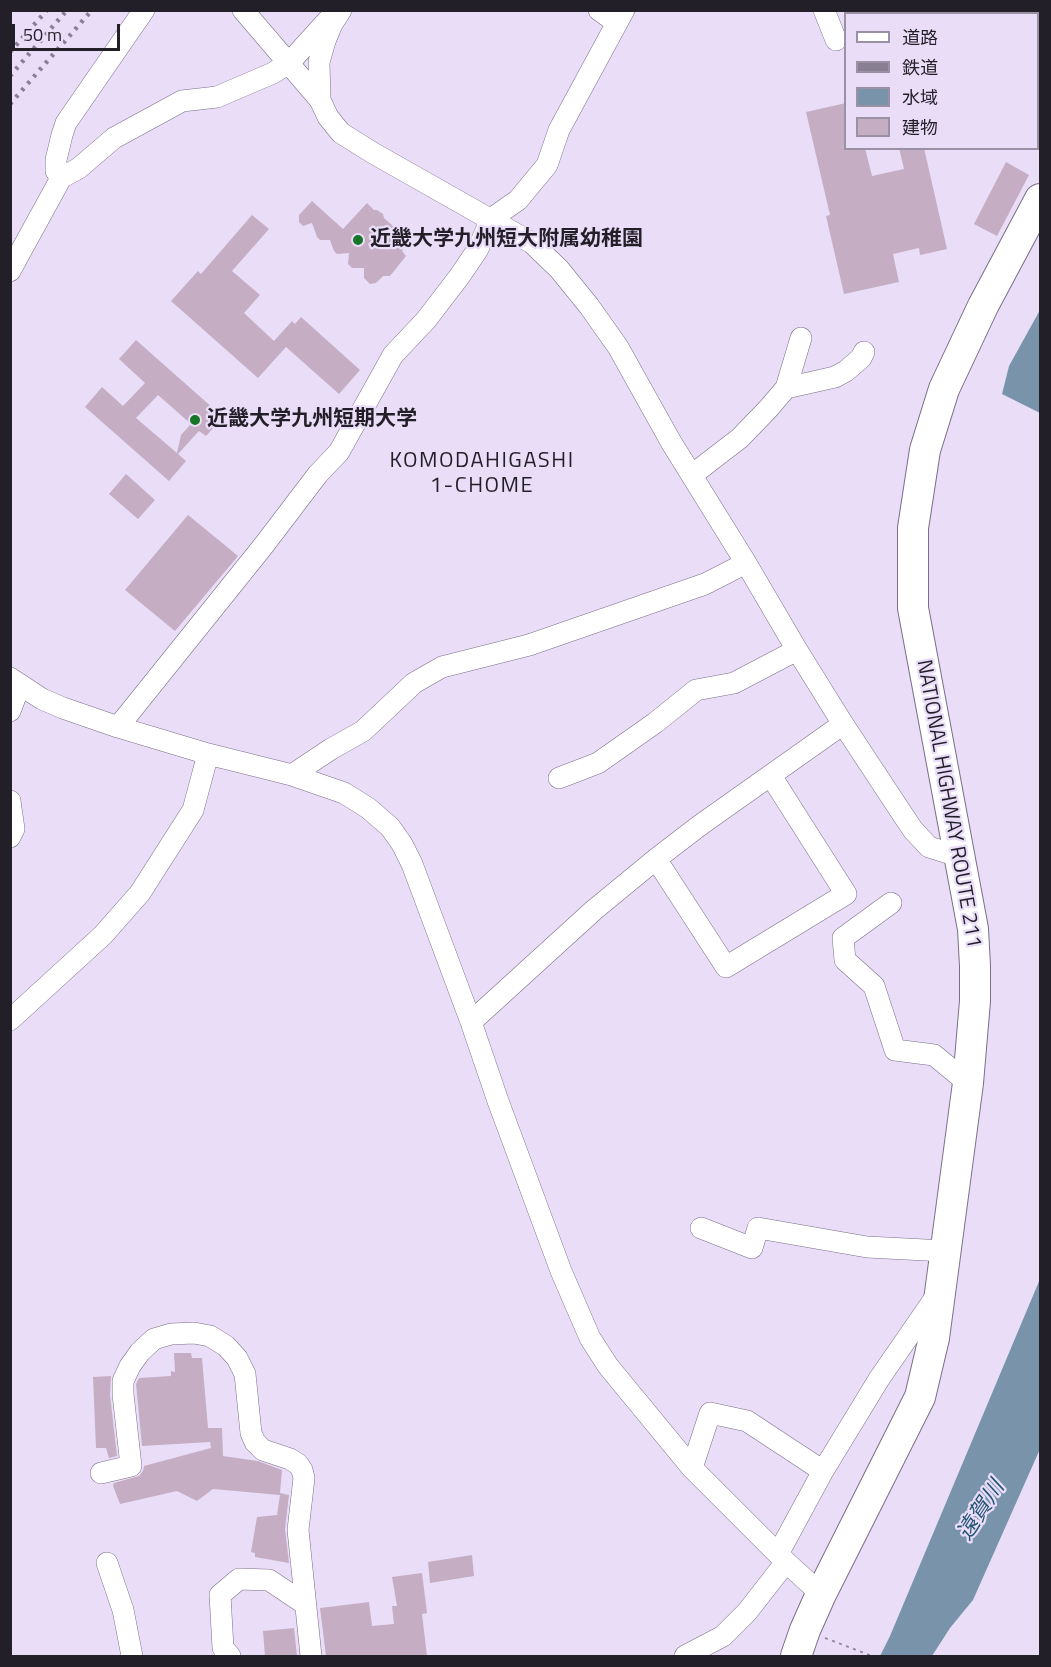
<!DOCTYPE html>
<html>
<head>
<meta charset="utf-8">
<style>
	body { margin:0 }
	#map { position:relative; width:1051px; height:1667px; overflow:hidden; background:#e9ddf8; font-family:"Titillium Web","Noto Sans JP",sans-serif }
	canvas { display:block }
	.frame { position:absolute; inset:0; border:12px solid #231f28; pointer-events:none }
	.legend { position:absolute; left:844px; top:12px; width:195px; height:138px; box-sizing:border-box; background:#e9ddf8; border:2px solid #9a91a5; margin:0; padding:8px 10px; list-style:none; font-size:18px; color:#231f28 }
	.legend li { display:flex; align-items:center; gap:12px; height:30px }
	.legend b { width:30px; border:2px solid #9a91a5 }
	.scale { position:absolute; left:12px; top:24px; width:108px; height:27px; box-sizing:border-box; border:3px solid #231f28; border-top:0; padding-left:8px; font-size:18px; line-height:21px; white-space:nowrap; color:#231f28; -webkit-text-stroke:4px #e9ddf8; paint-order:stroke }
</style>
</head>
<body>
<div id="map">
<canvas width="1051" height="1667"></canvas>
<div class="frame"></div>
<ul class="legend">
<li><b style="height:8px;background:#fff"></b>道路</li>
<li><b style="height:8px;background:#888092"></b>鉄道</li>
<li><b style="height:16px;background:#7994aa"></b>水域</li>
<li><b style="height:16px;background:#c5aec3"></b>建物</li>
</ul>
<div class="scale">50 m</div>
</div>
<script>
const g = document.querySelector('canvas').getContext('2d');
g.lineJoin = 'round';
function fillPath(path, color) {
  g.fillStyle = color;
  g.fill(path, 'evenodd');
}
function poly(rows) {
  const path = new Path2D();
  for (const r of rows) {
    path.moveTo(r[0], r[1]);
    for (let i = 2; i < r.length; i += 2) path.lineTo(r[i], r[i + 1]);
  }
  return path;
}
function trace(path, color, width, dash) {
  g.strokeStyle = color;
  g.lineWidth = width;
  g.lineCap = dash ? 'butt' : 'round';
  g.setLineDash(dash || []);
  g.stroke(path);
}
function write(font, color, halo, rows, align = 'center') {
  g.font = font + ' "Titillium Web","Noto Sans JP",sans-serif';
  g.lineWidth = 4.5;
  g.setLineDash([]);
  g.textBaseline = 'middle';
  g.strokeStyle = halo;
  g.fillStyle = color;
  for (const [text, x, y, turn = 0] of rows) {
    g.save();
    g.translate(x, y);
    g.rotate((+turn || 0) * Math.PI / 180);
    g.textAlign = isNaN(turn) ? turn : align;
    if (halo) g.strokeText(text, 0, 0);
    g.fillText(text, 0, 0);
    g.restore();
  }
}
const water = poly([
	[1040,310,1040,413,1002,394,1009,366],
	[1040,1279,1040,1449,973,1600,950,1628,932,1656,880,1656,890,1636]
]);
const building = poly([
	[846,103,846,148,865,148,872,176,904,169,899,148,924,148,947,249,920,255,919,248,893,254,899,282,844,294,826,216,830,215,806,112],
	[1006,162,1029,175,997,236,974,224],
	[312,201,343,229,367,203,374,210,377,210,383,214,384,218,394,227,387,234,403,249,402,251,406,256,390,276,383,276,376,283,370,284,364,278,364,268,352,268,348,264,349,253,337,254,334,251,330,240,320,240,317,237,312,223,303,226,299,222,299,215],
	[252,215,269,229,232,271,260,295,244,313,274,341,292,321,295,324,301,317,360,370,339,394,286,347,258,378,171,301,198,271,201,274],
	[136,340,223,417,206,436,199,431,178,454,186,461,169,481,85,407,102,387,123,406,145,383,119,359],
	[158,395,191,424,181,435,177,453,136,418],
	[126,474,155,500,138,519,109,494],
	[188,515,238,556,175,631,125,590],
	[174,1353,191,1353,192,1358,202,1358,208,1428,222,1428,223,1456,258,1461,282,1470,280,1493,289,1495,285,1529,289,1563,255,1557,255,1553,251,1552,257,1517,277,1515,280,1495,213,1489,197,1501,177,1491,120,1504,113,1486,114,1483,139,1476,143,1471,144,1466,211,1448,210,1442,142,1446,136,1384,139,1378,171,1376,171,1371,175,1372],
	[111,1376,110,1395,117,1456,109,1458,106,1448,96,1448,93,1377],
	[472,1555,474,1576,430,1583,428,1562],
	[422,1573,427,1613,422,1614,427,1656,326,1656,320,1608,369,1602,372,1626,394,1624,392,1606,397,1606,392,1577],
	[294,1628,297,1656,265,1656,263,1631]
]);
const path = poly([
	[825,1638,872,1656]
]);
const minor = poly([
	[243,10,320,100],
	[341,10,332,24,325,41,319,62,320,100,328,117,341,133,373,153,532,243,559,269,589,306,618,347,671,442,746,563,797,650,843,724,901,812,913,830,929,847,958,856],
	[599,10,617,23],
	[824,10,836,40],
	[61,178,56,171,56,160,62,135,66,123,144,10],
	[10,271,61,178,79,168,114,138,182,101,217,97,273,73,289,63,328,20],
	[786,388,801,338],
	[692,475,740,438,768,409,786,388,835,377,846,371,861,358,864,352],
	[10,678,42,699,63,708,118,727,208,754,292,775,344,793,368,808,390,827,402,844,412,864,471,1022,498,1101,561,1271,590,1338,608,1366,692,1468,786,1562,821,1594],
	[10,711,20,685],
	[118,727,264,545,318,474,339,452,393,355,426,320,459,277,478,249,491,219,518,200,547,165,559,130,624,10],
	[292,775,331,749,363,731,414,683,442,667,529,645,705,584,746,563],
	[559,778,598,763,655,723,696,690,734,683,797,650],
	[10,801,14,829,10,837],
	[656,859,726,967,846,894,771,776],
	[891,903,843,938,845,960,874,986,895,1050,934,1055,968,1083],
	[10,1020,103,935,140,893,193,810,208,754],
	[471,1022,594,910,656,859,699,826,843,724],
	[701,1228,752,1248,758,1228,867,1247,945,1251],
	[692,1468,710,1413,747,1421,823,1471,879,1379,937,1295],
	[101,1473,131,1466,123,1394,123,1381,130,1366,140,1352,154,1339,171,1334,194,1333,210,1336,226,1346,237,1358,245,1374,251,1433,255,1442,263,1450,290,1459,298,1464,302,1470,304,1478,298,1530,311,1656],
	[778,1554,823,1471],
	[107,1563,123,1610,132,1656],
	[230,1656,223,1648,220,1595,239,1579,269,1580,305,1604],
	[685,1656,723,1636,747,1612,786,1562]
]);
const highway = poly([
	[796,1656,805,1630,821,1594,920,1397,934,1338,968,1083,975,1001,975,966,973,929,913,608,913,528,925,450,944,389,983,306,1040,199]
]);
const rail = poly([
	[10,52,47,10],
	[10,76,67,10],
	[10,104,92,10]
]);
const markers = [
	[358,240,6,"#177626"],
	[195,420,6,"#177626"]
];
const poiNames = [
	["近畿大学九州短大附属幼稚園",370,240],
	["近畿大学九州短期大学",207,420]
];
const streetNames = [
	["NATIONAL HIGHWAY ROUTE 211",948,804,80]
];
const neighbourhoodNames = [
	["KOMODAHIGASHI",482,462],
	["1-CHOME",482,487]
];
const waterNames = [
	["遠賀川",982,1511,-57]
];
fillPath(water, '#7994aa');
fillPath(building, '#c5aec3');
trace(minor, '#7a6f87', 22);
trace(highway, '#7a6f87', 32);
trace(path, '#978ea2', 2, [3, 4.5]);
trace(minor, '#fff', 21);
trace(highway, '#fff', 30);
trace(rail, '#888092', 4.5, [3, 6]);
for (const [x, y, r, color] of markers) {
  const dot = new Path2D();
  dot.arc(x, y, r, 0, 2 * Math.PI);
  g.fillStyle = color;
  g.fill(dot);
  trace(dot, '#e9ddf8', 2);
}
write('bold 21px', '#231f28', '#e9ddf8', poiNames, 'left');
write('21px', '#231f28', '#e9ddf8', streetNames);
g.letterSpacing = '1.5px';
write('22px', '#231f28', '#e9ddf8', neighbourhoodNames);
g.letterSpacing = '0px';
write('italic 22px', '#255575', '#e9ddf8', waterNames);
</script>
</body>
</html>
